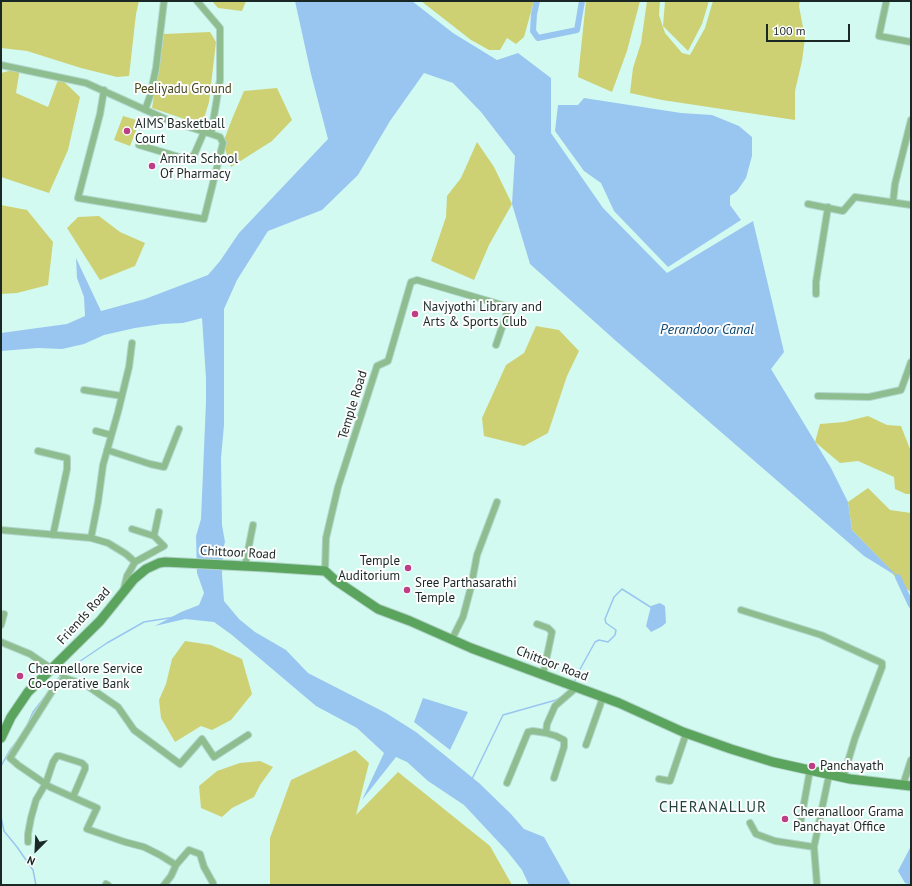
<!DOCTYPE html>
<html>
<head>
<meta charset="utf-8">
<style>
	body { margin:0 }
	#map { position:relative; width:912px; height:886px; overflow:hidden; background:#d3faf0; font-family:"PT Sans",sans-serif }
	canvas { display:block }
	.frame { position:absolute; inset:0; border:2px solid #192825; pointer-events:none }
	.north { position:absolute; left:16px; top:830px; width:40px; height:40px; -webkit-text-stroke:3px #fdfdfd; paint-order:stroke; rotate:204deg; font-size:11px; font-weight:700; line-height:16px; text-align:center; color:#192825 }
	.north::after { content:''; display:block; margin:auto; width:14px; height:18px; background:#192825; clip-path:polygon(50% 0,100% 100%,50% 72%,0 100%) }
	.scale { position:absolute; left:766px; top:24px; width:84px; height:18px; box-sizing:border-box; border:2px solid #192825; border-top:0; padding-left:5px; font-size:12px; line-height:14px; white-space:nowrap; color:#192825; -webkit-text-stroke:3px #fdfdfd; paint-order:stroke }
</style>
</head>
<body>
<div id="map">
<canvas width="912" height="886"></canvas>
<div class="frame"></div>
<div class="north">N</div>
<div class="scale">100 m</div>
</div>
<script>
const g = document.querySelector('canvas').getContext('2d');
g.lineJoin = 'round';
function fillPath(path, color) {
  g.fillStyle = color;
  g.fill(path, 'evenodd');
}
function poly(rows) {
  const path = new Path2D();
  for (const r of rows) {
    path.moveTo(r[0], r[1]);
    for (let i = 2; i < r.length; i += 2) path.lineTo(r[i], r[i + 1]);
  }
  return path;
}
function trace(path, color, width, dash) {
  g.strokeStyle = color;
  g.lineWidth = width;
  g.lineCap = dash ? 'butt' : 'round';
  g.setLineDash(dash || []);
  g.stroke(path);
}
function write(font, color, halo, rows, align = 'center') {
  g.font = font + ' "PT Sans",sans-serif';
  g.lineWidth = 4;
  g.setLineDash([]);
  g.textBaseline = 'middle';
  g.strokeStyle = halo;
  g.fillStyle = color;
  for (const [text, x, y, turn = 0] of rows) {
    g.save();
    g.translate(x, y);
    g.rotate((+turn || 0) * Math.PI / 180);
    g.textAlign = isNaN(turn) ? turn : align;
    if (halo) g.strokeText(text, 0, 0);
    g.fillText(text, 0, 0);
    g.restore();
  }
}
const green = poly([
	[1,1,139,1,136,14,129,76,117,77,81,68,27,51,1,48],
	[212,1,246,1,242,11,218,8],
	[421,1,534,1,524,37,516,44,507,38,500,50,489,50,471,40],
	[586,1,640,1,627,51,612,92,578,77],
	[647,1,660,1,659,15,665,33,682,53,690,55,705,28,713,1,800,1,799,6,805,38,802,61,795,91,795,120,662,100,630,93,633,68,641,43],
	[665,1,709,1,702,24,688,51,663,26],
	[210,32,216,42,209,102,202,125,152,108,164,34],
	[20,68,16,93,48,107,59,77,80,97,68,150,49,193,1,177,1,73],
	[277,88,292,120,272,141,231,167,223,143,232,119,244,91],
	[123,116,140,121,130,146,114,140],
	[477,142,494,167,512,204,489,245,474,280,431,261,446,217,447,196,461,178],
	[1,205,27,210,53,242,48,285,17,293,1,294],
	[99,216,120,232,145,243,135,266,100,280,67,228,78,217],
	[536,326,559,330,579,351,567,376,548,433,524,446,484,436,482,418,506,365,524,353],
	[868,416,887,425,901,426,910,449,911,449,911,494,906,494,895,489,894,477,858,461,840,463,815,442,820,424,844,422],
	[868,488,890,510,911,513,911,592,902,586,886,565,852,530,848,502],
	[185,641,211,645,242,659,252,694,231,720,212,730,201,726,175,742,161,718,159,700,166,684,172,659],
	[355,750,369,763,356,815,398,772,490,846,512,885,270,885,270,838,291,780],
	[260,761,273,767,260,785,254,797,232,808,222,817,201,808,199,786,217,771,240,763]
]);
const water = poly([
	[295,1,412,1,453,33,497,60,518,53,551,78,551,133,603,208,667,273,753,221,784,352,771,369,831,468,848,502,852,530,898,577,864,556,616,341,530,264,512,204,515,156,481,112,453,83,424,73,390,121,358,175,322,210,268,231,237,280,224,309,224,425,221,458,222,525,225,542,223,549,222,574,224,601,239,619,255,632,286,650,308,673,386,713,416,732,479,783,511,814,524,829,544,837,571,885,529,885,522,870,507,851,464,805,428,781,407,762,396,757,362,800,384,753,357,728,316,706,232,635,214,622,185,619,155,626,181,612,199,605,204,593,197,573,196,536,201,519,206,402,206,378,202,318,183,323,162,324,135,328,104,335,84,344,62,349,38,348,1,351,1,333,67,324,85,316,84,297,77,278,76,258,101,311,145,299,208,275,220,261,239,233,328,139,311,74],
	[584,98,681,113,712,115,739,126,752,137,752,156,746,178,737,191,730,196,730,205,741,220,668,267,614,211,601,183,584,171,555,131,558,105,578,105],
	[660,603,665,606,666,623,661,627,651,632,646,626,651,606],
	[423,698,468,712,450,750,414,722],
	[911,846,911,885,905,883,898,871]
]);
const stream = poly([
	[64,672,107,643,144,622,175,617],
	[574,683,578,673,595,642,599,640,608,642,615,635,616,630,606,623,605,619,614,597,622,589,652,608],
	[49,691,61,675],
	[25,730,33,712,47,694],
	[1,766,10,750,18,740],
	[472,779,503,715,556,700,561,697],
	[1,817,4,831,17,847,33,870,36,885]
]);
const canal = poly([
	[537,1,534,14,533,31,538,38,577,30,582,1],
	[898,577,911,605]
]);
const street = poly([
	[886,3,879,36,911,42],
	[1,65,86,83,170,121,211,134,220,80,220,28,197,1],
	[104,90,100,114,78,198,204,219,223,143,220,137,211,134],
	[145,110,150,96,156,68,164,1],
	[139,145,186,159,194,155,204,132],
	[893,202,895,184,911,120],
	[808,204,843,211,855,197,911,205],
	[816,294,816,282,828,207],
	[84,390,122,396],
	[818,396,869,397,901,390,911,362],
	[96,431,111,435],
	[107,450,150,464,164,467,179,429],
	[38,451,67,458,67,469,53,535],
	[132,529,154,536,164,546,135,562],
	[1,530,91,538,108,543,126,554,135,562,127,576,123,592],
	[154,536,159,512],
	[91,538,98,502,103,465,118,412,129,367,132,343],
	[245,566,253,525],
	[325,571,326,538,338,487,377,366,388,361,411,282,417,280,509,307,496,345],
	[741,610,821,635,882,663,882,667,855,738,843,778],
	[537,624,548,628,552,632,543,675],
	[1,625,4,614],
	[452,639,463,617,471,587,477,555,497,502],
	[1,642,30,654,52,669],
	[54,667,60,670,65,678,56,685,10,758,18,765,50,787,97,808,87,829,125,842,144,847,160,855,176,865,171,876,164,885],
	[65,678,86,685,118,707,134,730,180,764,202,739,214,757,248,735],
	[586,745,603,697],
	[554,778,564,747,564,740,556,736,546,733,547,724,555,706,577,687],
	[659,779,670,781,686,734],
	[507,783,528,732,533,731,546,733],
	[903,785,911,760],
	[801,820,810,770],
	[750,823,756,834,775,841,814,847],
	[28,842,28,834,31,818,36,800,46,783,53,762,57,756,60,756,82,763,85,766,85,769,73,797],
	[176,865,189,850,200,854,204,867,213,883],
	[106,884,108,885],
	[817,885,814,847,829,775]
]);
const secondary = poly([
	[1,738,11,717,28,692,100,621,134,579,146,569,159,563,165,562,264,567,325,571,335,580,378,609,410,621,471,648,619,703,683,732,731,749,773,762,850,779,911,786]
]);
const markers = [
	[127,131,4,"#be3d87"],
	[152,166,4,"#be3d87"],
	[415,314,4,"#be3d87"],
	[408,568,4,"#be3d87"],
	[407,590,4,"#be3d87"],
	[20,676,4,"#be3d87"],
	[812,766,4,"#be3d87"],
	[785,819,4,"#be3d87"]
];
const parkNames = [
	["Peeliyadu Ground",183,89]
];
const poiNames = [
	["AIMS Basketball",135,124],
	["Court",135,139],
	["Amrita School",160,159],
	["Of Pharmacy",160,174],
	["Navjyothi Library and",423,307],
	["Arts & Sports Club",423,322],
	["Temple",400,561,"right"],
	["Auditorium",400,576,"right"],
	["Sree Parthasarathi",415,583],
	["Temple",415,598],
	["Cheranellore Service",28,669],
	["Co-operative Bank",28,684],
	["Panchayath",820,766],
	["Cheranalloor Grama",793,812],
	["Panchayat Office",793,827]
];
const streetNames = [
	["Temple Road",353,405,-73],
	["Chittoor Road",238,553,3],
	["Friends Road",84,616,-48],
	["Chittoor Road",552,664,21]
];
const waterNames = [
	["Perandoor Canal",707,330]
];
const quarterNames = [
	["CHERANALLUR",713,808]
];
fillPath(green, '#cdd173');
fillPath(water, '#99c6f0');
trace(stream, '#99c6f0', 1.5);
trace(canal, '#99c6f0', 6);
trace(street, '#b2d4cb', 8);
trace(secondary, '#b2d4cb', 11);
trace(street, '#8ebe8f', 6);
trace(secondary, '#5aa45d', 9);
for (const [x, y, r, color] of markers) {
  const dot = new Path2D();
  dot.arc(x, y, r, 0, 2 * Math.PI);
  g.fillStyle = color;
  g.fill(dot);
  trace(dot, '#fdfdfd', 1.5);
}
write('13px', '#46471c', '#fdfdfd', parkNames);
write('13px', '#192825', '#fdfdfd', poiNames, 'left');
write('13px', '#192825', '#fdfdfd', streetNames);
write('italic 14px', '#0a4672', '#fdfdfd', waterNames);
g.letterSpacing = '1px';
write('15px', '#21433c', '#fdfdfd', quarterNames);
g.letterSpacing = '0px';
</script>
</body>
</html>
